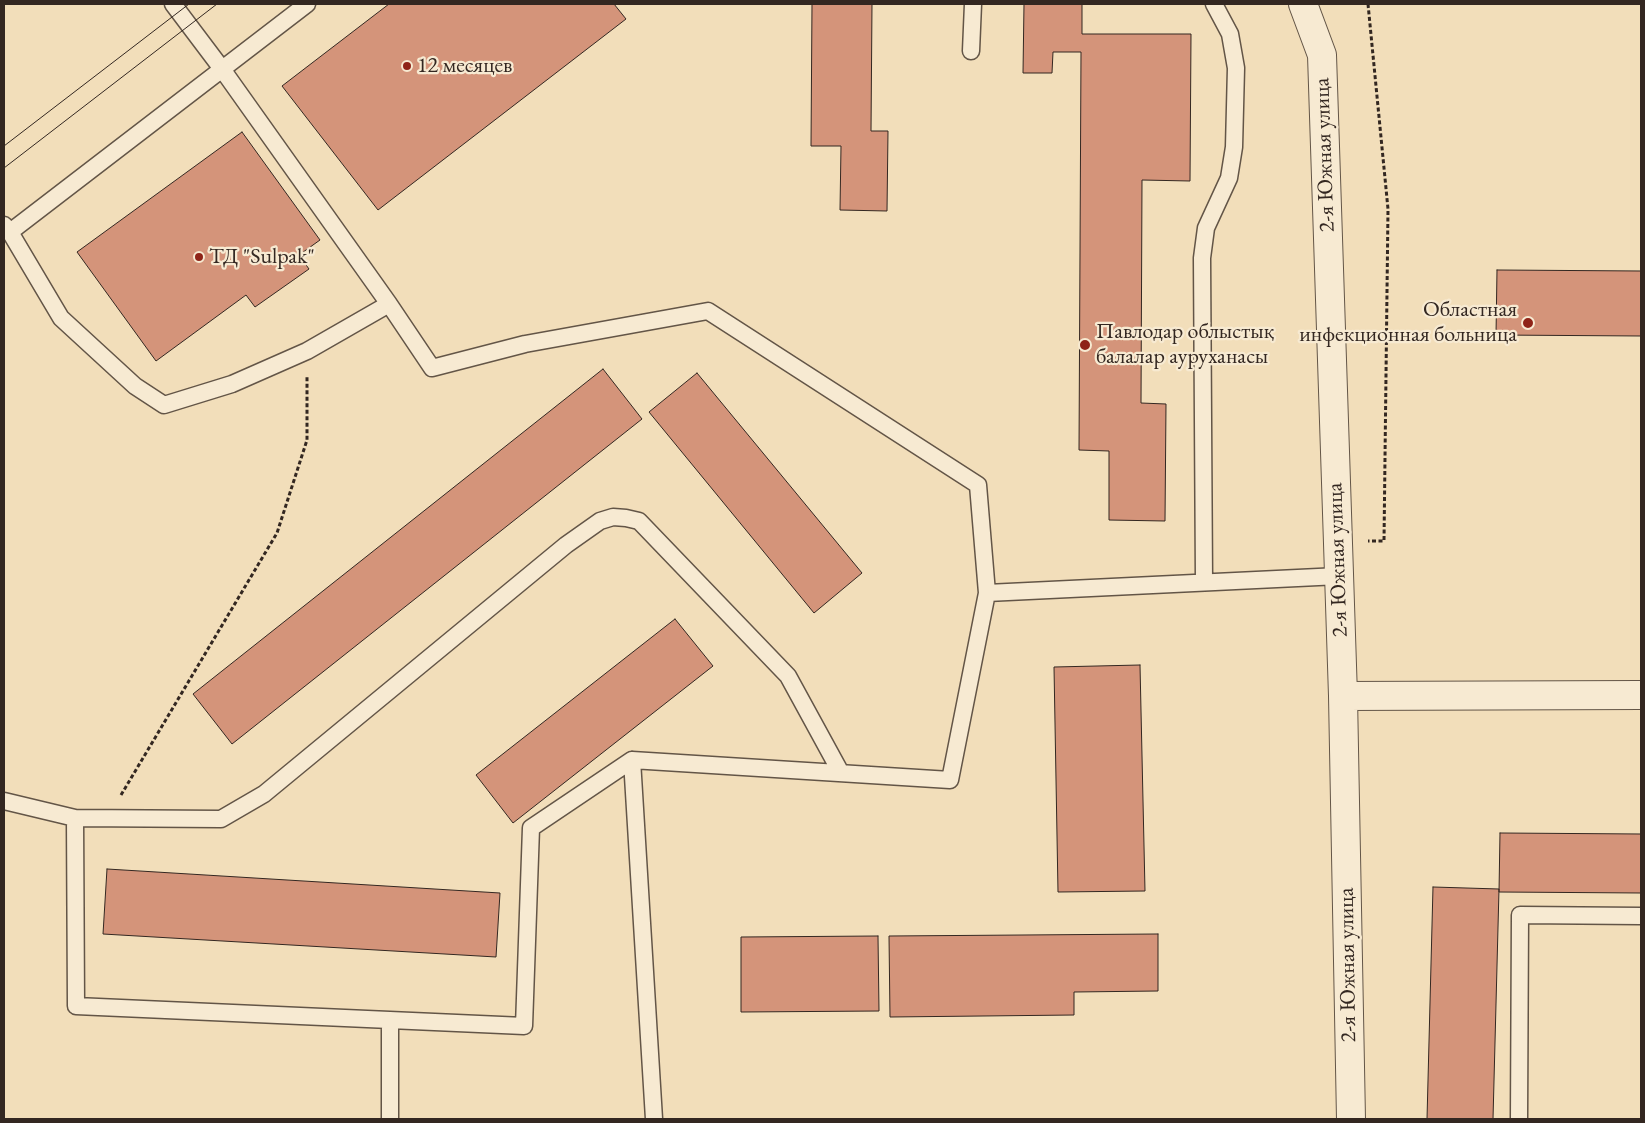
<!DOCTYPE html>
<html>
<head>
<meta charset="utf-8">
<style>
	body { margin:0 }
	#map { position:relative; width:1645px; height:1123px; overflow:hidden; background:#f2deba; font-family:"EB Garamond",serif }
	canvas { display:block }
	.frame { position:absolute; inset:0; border:5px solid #332721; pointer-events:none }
</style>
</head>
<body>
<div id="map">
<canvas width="1645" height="1123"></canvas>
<div class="frame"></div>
</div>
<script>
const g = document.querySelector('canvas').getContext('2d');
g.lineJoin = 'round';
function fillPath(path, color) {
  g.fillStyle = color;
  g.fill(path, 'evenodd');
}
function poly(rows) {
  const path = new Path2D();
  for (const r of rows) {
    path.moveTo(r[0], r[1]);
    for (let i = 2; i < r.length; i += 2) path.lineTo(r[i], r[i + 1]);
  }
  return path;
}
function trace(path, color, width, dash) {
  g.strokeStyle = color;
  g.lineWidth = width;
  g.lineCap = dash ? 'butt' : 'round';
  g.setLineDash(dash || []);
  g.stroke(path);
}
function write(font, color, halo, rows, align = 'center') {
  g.font = font + ' "EB Garamond",serif';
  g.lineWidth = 4.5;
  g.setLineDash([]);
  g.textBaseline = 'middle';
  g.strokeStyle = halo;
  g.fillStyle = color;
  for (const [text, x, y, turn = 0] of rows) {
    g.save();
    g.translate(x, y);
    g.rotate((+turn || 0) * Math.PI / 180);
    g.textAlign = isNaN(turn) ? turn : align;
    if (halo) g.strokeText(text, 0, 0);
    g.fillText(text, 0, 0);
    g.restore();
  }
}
const building = poly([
	[389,4,614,4,626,19,378,210,282,86,389,4],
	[812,4,872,4,871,131,888,131,887,211,840,210,841,146,811,146,812,4],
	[1024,4,1082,4,1082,34,1191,34,1190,181,1142,180,1141,403,1166,404,1165,521,1109,520,1109,451,1079,450,1081,52,1053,52,1052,73,1023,73,1024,4],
	[242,132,320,240,299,255,309,269,255,307,246,295,156,361,77,252,242,132],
	[1497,270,1641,271,1641,336,1496,335,1497,270],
	[603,369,642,419,232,744,193,694,603,369],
	[697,373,862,573,814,613,649,412,697,373],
	[675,619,713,666,513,823,476,775,675,619],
	[1140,665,1145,891,1058,892,1054,667,1140,665],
	[1500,833,1641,834,1641,893,1499,892,1500,833],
	[107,869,500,893,496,957,103,934,107,869],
	[1433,887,1499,889,1493,1119,1427,1119,1433,887],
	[1158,934,1158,991,1074,992,1074,1015,890,1017,889,936,1158,934],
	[878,936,879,1011,741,1012,741,937,878,936]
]);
const path = poly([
	[1368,4,1388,209,1384,541,1368,541],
	[121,795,277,533,307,440,307,376]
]);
const lane = poly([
	[173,4,222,69,389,304,432,368,525,344,708,311,978,485,987,593,950,780,632,760],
	[971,51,973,4],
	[4,225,10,232,307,4],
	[10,232,61,318,135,386,164,405,232,384,307,351,389,304],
	[1204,582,1202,258,1206,228,1229,178,1234,147,1236,68,1230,34,1214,4],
	[987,593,1339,576],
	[4,801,75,818,76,1006,524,1026,531,828,632,760,654,1119],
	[75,818,221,819,264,794,566,545,600,521,613,517,626,518,639,521,788,676,841,773],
	[390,1119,390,1020],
	[1519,1119,1520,915,1641,916]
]);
const street = poly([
	[1303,4,1322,55,1343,696,1351,1119],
	[1343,696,1641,695]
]);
const tram = poly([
	[4,146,189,4],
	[4,168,217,4]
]);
const markers = [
	[407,66,5,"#8f2418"],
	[199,257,5,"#8f2418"],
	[1528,323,6,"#8f2418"],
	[1085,345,6,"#8f2418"]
];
const poiNames = [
	["12 месяцев",417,66],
	["ТД \"Sulpak\"",209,257],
	["Областная",1517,310,"right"],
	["инфекционная больница",1517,335,"right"],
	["Павлодар облыстық",1096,332],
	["балалар ауруханасы",1096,357]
];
const streetNames = [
	["2-я Южная улица",1325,155,-92],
	["2-я Южная улица",1338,560,-92],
	["2-я Южная улица",1348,965,-91]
];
fillPath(building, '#d4947a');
trace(building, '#332721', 1);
trace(lane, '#635547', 19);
trace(street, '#635547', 30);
trace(path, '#332721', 3, [4, 2.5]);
trace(lane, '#f7ead2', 16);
trace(street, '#f7ead2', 28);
trace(tram, '#332721', 1);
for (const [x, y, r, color] of markers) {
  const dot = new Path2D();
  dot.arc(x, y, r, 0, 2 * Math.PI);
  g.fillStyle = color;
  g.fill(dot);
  trace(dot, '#f7ead2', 2);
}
write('22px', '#332721', '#f7ead2', poiNames, 'left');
write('22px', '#332721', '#f7ead2', streetNames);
</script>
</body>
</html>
